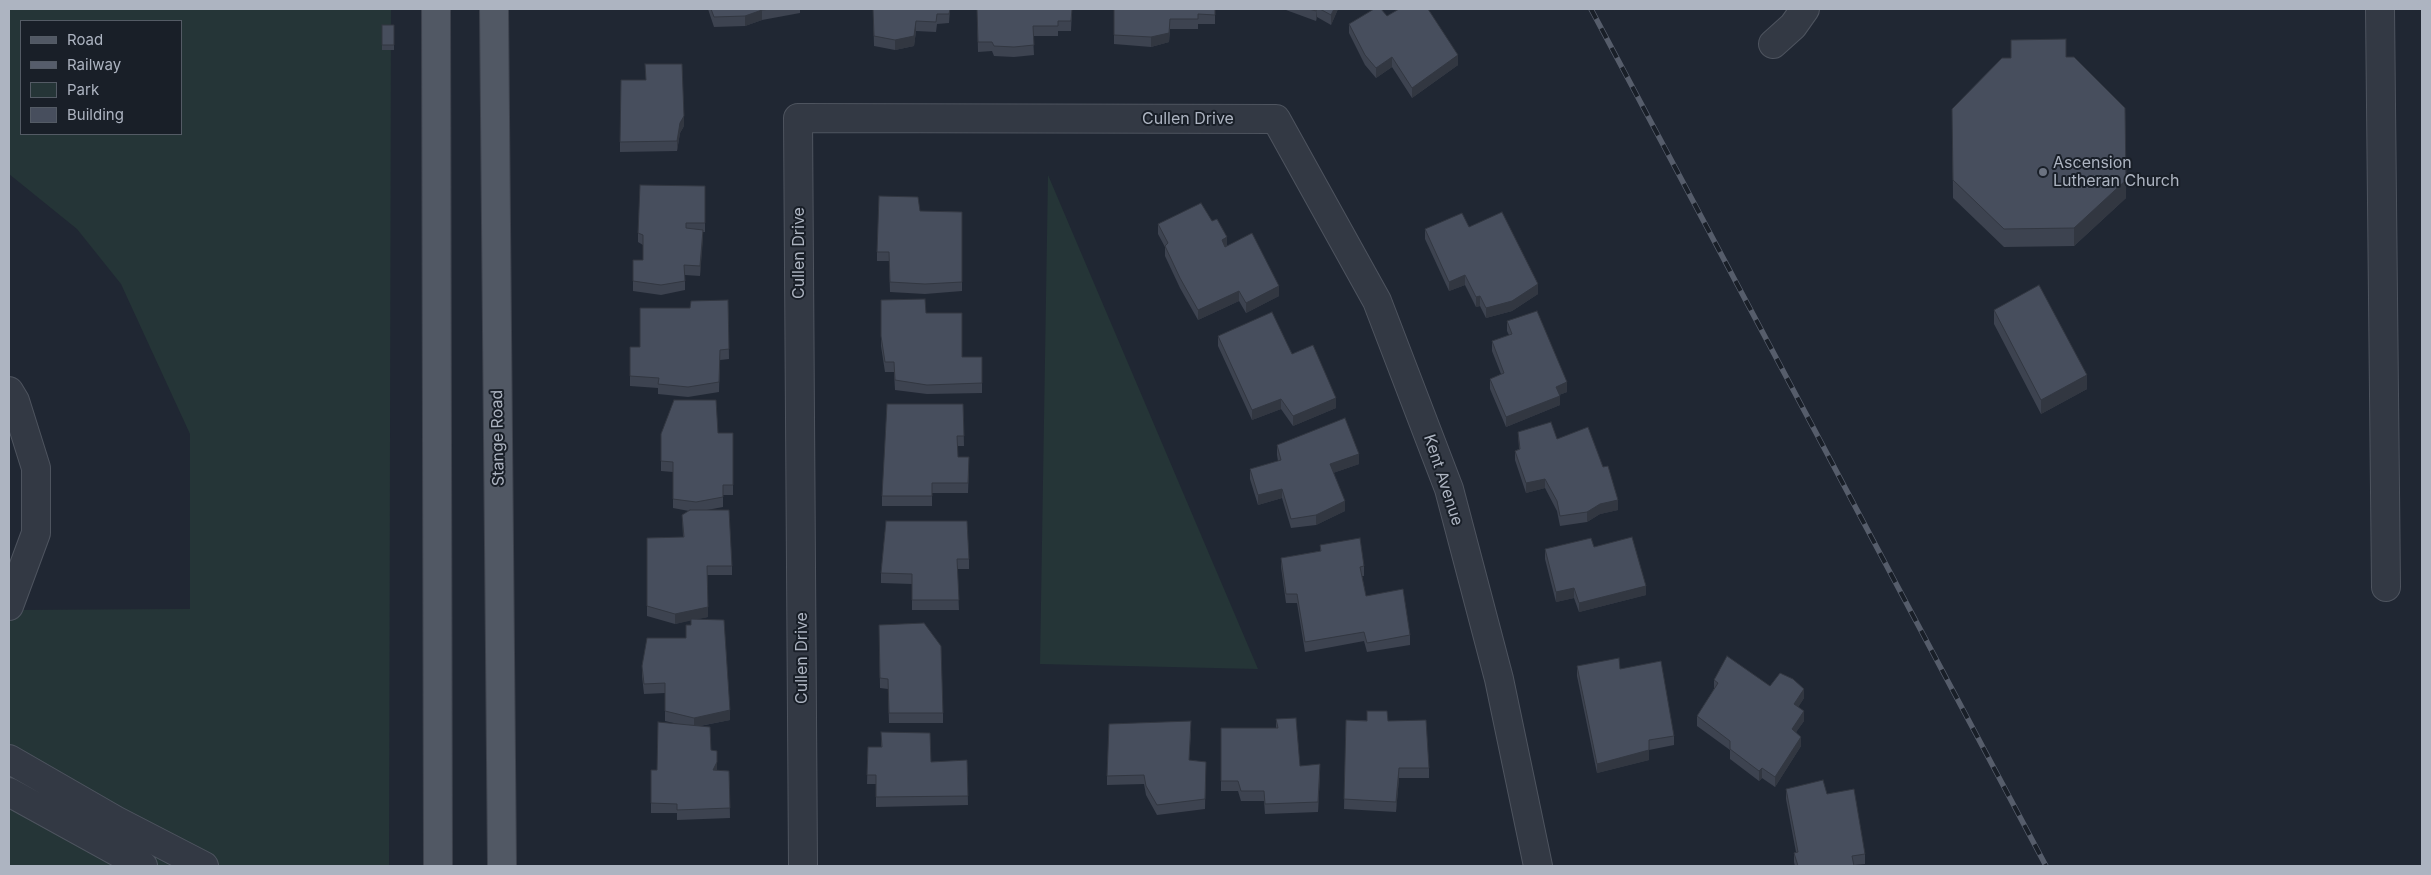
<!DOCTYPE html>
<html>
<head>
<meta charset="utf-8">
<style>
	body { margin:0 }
	#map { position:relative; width:2431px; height:875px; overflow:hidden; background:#202733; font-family:Inter,sans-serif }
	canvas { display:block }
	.frame { position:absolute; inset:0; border:10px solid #adb4c1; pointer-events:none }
	.legend { position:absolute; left:20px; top:20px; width:162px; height:115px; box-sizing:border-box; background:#191f28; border:1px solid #545b65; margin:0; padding:6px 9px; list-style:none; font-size:15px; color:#adb4c1 }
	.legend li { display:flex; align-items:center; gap:10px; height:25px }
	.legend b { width:25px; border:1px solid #545b65 }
</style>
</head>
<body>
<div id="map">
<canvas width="2431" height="875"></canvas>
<div class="frame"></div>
<ul class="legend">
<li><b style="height:6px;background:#515864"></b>Road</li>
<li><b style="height:6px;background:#565d6b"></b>Railway</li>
<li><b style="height:14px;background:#253537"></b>Park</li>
<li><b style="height:14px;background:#474e5d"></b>Building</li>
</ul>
</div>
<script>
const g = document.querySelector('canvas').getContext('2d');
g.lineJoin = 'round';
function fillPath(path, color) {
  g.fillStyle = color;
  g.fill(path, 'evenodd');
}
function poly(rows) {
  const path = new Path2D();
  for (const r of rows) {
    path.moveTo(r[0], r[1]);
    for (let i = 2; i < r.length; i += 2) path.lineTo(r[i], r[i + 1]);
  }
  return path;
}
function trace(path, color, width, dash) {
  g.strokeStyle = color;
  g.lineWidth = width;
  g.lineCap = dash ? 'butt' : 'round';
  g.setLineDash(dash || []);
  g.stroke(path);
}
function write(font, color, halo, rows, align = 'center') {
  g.font = font + ' Inter,sans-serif';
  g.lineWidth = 4;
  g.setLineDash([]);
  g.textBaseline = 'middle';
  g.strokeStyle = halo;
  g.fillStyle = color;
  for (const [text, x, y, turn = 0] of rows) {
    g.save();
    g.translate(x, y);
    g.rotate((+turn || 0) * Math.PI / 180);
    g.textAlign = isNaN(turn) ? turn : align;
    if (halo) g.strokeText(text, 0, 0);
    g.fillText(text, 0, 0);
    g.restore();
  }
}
const green = poly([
	[9,9,391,9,389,866,9,866,9,610,190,609,190,434,121,284,77,229,9,174],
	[21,21,181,21,181,134,21,134],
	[1048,175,1258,669,1040,664]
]);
const minor = poly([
	[2380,9,2386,587],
	[1773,44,1793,26,1805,9],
	[9,391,15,401,36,468,36,533,9,606],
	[9,759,115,820,204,866],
	[9,792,143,866],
	[803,866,798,118,1276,119,1377,301,1449,489,1499,679,1538,866]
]);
const major = poly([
	[436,9,438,866],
	[494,9,502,866]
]);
const rail = poly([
	[1591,9,2046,866]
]);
const wall = poly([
	[708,9,806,9,800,10,800,13,762,20,745,26,714,27],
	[873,9,950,9,949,23,937,24,936,32,916,31,914,46,895,50,874,46],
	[977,9,1072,9,1071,31,1058,31,1058,36,1033,36,1034,55,1014,57,994,56,992,51,978,52],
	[1114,9,1215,9,1215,24,1198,24,1198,29,1170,29,1169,42,1151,47,1114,44],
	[1286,9,1338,9,1331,25,1317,17,1316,21,1286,10],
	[1387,16,1458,65,1412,98,1392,67,1376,78,1365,65,1349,33,1349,24],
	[382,25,394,25,394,50,382,50],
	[2011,40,2066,57,2126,198,2074,246,2004,247,1953,198,1952,109,2011,58],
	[684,126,680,133,677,151,620,152,620,142],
	[705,186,705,232,703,232,700,276,685,275,685,290,661,295,633,291,633,260,643,260,643,245,638,242,638,233],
	[920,211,962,212,962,291,925,294,890,292,889,261,877,261,877,252],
	[1158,224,1227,246,1279,296,1246,313,1239,301,1198,320,1180,288,1165,256,1165,247,1158,234],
	[1469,227,1538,294,1512,311,1486,318,1480,306,1476,307,1465,285,1449,291,1425,239,1425,229],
	[728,300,729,359,720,360,719,392,688,397,658,394,658,388,630,386,630,347,640,347,690,308],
	[881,300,926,313,962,357,982,357,982,393,927,394,895,390,894,372,885,372,881,346],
	[1994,310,2087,389,2041,414,1994,324],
	[1507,321,1567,392,1559,395,1560,405,1506,427,1490,389,1490,379,1501,374,1492,351,1492,341,1509,335,1507,331],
	[1218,336,1292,354,1336,408,1293,426,1281,409,1252,420,1218,346],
	[963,404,964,446,957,446,958,457,969,467,968,493,932,493,932,506,882,506,882,496],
	[1518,432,1557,439,1618,510,1600,514,1587,522,1560,526,1557,511,1545,488,1526,493,1515,460,1515,451,1519,449],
	[718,433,733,433,733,495,723,495,723,507,707,510,732,566,732,575,707,575,708,617,697,619,730,720,700,726,711,750,717,770,729,771,730,818,677,820,677,813,651,813,651,770,657,770,678,724,665,721,665,693,644,694,642,676,642,666,686,638,691,625,691,620,675,624,647,616,647,538,683,537,682,515,689,511,673,508,673,472,661,471,661,434],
	[1277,445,1359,464,1333,473,1345,511,1316,525,1291,528,1282,498,1258,505,1250,479,1250,469,1278,461,1277,455],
	[886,521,969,559,969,569,957,569,959,610,912,610,912,584,881,583,881,573],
	[1320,545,1364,566,1364,576,1362,576,1366,596,1410,635,1410,645,1367,652,1364,641,1305,652,1297,603,1286,603,1281,567,1281,558,1320,551],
	[1545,549,1646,595,1579,612,1574,598,1556,602,1545,559],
	[879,625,943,713,943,723,889,723,888,689,880,688],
	[1577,666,1620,669,1674,736,1674,745,1649,750,1649,760,1597,773,1577,676],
	[1714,680,1770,686,1804,698,1798,707,1804,721,1796,732,1801,746,1775,787,1762,778,1759,781,1730,759,1730,750,1697,726,1697,716,1714,689],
	[1276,719,1300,766,1320,773,1318,812,1265,814,1264,801,1241,801,1238,791,1221,791,1221,728,1276,728],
	[1346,720,1388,721,1429,768,1429,778,1399,778,1396,812,1344,809],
	[1191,731,1189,760,1206,762,1205,809,1157,815,1146,795,1144,784,1107,785,1107,776],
	[881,732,931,762,967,760,968,805,876,807,876,784,867,784,868,747,881,747],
	[1786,789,1827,794,1865,854,1865,864,1854,865,1854,866,1795,866,1794,862,1794,853,1796,852,1786,799]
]);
const shadedWall = poly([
	[1316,9,1317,17,1316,21],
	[1334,9,1338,9,1331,25,1331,15],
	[762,10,762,20,745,26,745,16],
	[1170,19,1169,42,1151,47,1151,37],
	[916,21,916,31,914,46,895,50,895,40],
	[1458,55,1458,65,1412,98,1412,88],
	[1392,57,1392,67,1376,78,1376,68],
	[684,116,684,126,680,133,677,151,677,141,680,123],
	[2126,180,2126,198,2074,246,2074,228],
	[703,230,703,240,700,276,700,266],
	[1227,237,1227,247,1222,250,1222,240],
	[1465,275,1465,285,1449,291,1449,282],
	[1538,284,1538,294,1512,311,1486,318,1486,308],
	[1279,286,1279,296,1246,313,1246,303],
	[1239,291,1239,301,1198,320,1198,310],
	[1480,296,1480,306,1476,307,1476,297],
	[2087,375,2087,389,2041,414,2041,400],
	[1567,382,1567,392,1556,396,1556,387],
	[1560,396,1560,405,1506,427,1506,417],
	[1336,398,1336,408,1293,426,1293,416],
	[1281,399,1281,409,1252,420,1252,410],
	[1359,454,1359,464,1330,474,1330,464],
	[1545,479,1545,488,1526,493,1526,483],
	[1282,489,1282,498,1258,505,1258,495],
	[1618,500,1618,510,1600,514,1587,522,1587,512,1600,504],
	[1345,501,1345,511,1316,525,1316,515],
	[1646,586,1646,595,1579,612,1579,603],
	[1574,588,1574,598,1556,602,1556,592],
	[708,607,708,617,675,624,675,614],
	[1804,689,1804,698,1794,714,1794,704],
	[730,710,730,720,694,727,694,718],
	[1804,711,1804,721,1792,738,1792,729],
	[1801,737,1801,746,1775,787,1775,777],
	[1649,750,1649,760,1597,773,1597,764],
	[717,751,717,772,713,770],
	[1320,764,1320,773,1318,812,1318,802],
	[1399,768,1399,778,1396,812,1396,802],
	[1762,768,1762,778,1759,781,1759,771]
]);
const building = poly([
	[711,9,771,9,762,10,745,16,714,17,711,9],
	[873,9,950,9,949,14,937,14,936,22,916,21,914,36,895,40,874,36,873,9],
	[977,9,1072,9,1071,21,1058,21,1058,26,1033,26,1034,45,1014,47,994,46,992,42,978,42,977,9],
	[1114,9,1215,9,1215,15,1198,14,1198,19,1170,19,1169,33,1151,37,1114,35,1114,9],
	[1309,9,1316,9,1316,11,1309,9],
	[1320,9,1334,9,1331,15,1320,9],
	[1374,9,1381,9,1387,16,1399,9,1428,9,1458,55,1412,88,1392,57,1376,68,1365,55,1349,24,1374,9],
	[382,25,394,25,394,45,382,45,382,25],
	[2066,39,2066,57,2074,57,2125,108,2126,180,2074,228,2004,229,1953,180,1952,109,2002,58,2011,58,2011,40,2066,39],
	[645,64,682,64,684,116,680,123,677,141,620,142,621,80,646,80,645,64],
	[640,185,705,186,705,223,686,223,686,228,703,230,700,266,684,265,685,281,661,285,633,281,633,260,643,260,643,235,638,233,640,185],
	[879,196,918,197,920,211,962,212,962,282,925,284,890,282,889,252,877,252,879,196],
	[1201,203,1212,221,1217,219,1227,237,1222,240,1225,247,1252,233,1279,286,1246,303,1239,291,1198,310,1180,278,1165,246,1168,243,1158,224,1201,203],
	[1502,212,1538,284,1512,301,1486,308,1480,296,1476,297,1465,275,1449,282,1425,229,1462,213,1469,227,1502,212],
	[2039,285,2087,375,2041,400,1994,310,2039,285],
	[925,299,926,313,962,313,962,357,982,357,982,383,927,385,895,380,894,362,885,362,881,336,881,300,925,299],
	[728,300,729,349,720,350,719,382,688,387,658,384,659,378,630,376,630,347,640,347,640,308,690,308,691,301,728,300],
	[1537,311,1567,382,1556,387,1560,396,1506,417,1490,379,1504,373,1492,341,1512,334,1507,321,1537,311],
	[1272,312,1292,354,1313,345,1336,398,1293,416,1281,399,1252,410,1218,336,1272,312],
	[674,400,716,400,718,433,733,433,733,485,723,485,723,497,696,502,673,499,673,462,661,461,661,434,674,400],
	[887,404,963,404,964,436,957,436,958,457,969,457,968,483,932,483,932,496,882,496,887,404],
	[1345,418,1359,454,1330,464,1345,501,1316,515,1291,519,1282,489,1258,495,1250,469,1281,460,1277,445,1345,418],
	[1551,422,1557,439,1588,427,1603,467,1608,466,1618,500,1600,504,1587,512,1560,516,1557,501,1545,479,1526,483,1515,451,1520,449,1518,432,1551,422],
	[690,510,729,510,732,566,707,566,708,607,675,614,647,606,647,538,684,537,682,515,690,510],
	[886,521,967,521,969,559,957,559,959,600,912,600,912,574,881,573,886,521],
	[1632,537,1646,586,1579,603,1574,588,1556,592,1545,549,1591,538,1594,547,1632,537],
	[1360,538,1364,566,1360,567,1366,596,1403,589,1410,635,1367,643,1364,632,1305,642,1297,594,1286,594,1281,558,1321,551,1320,545,1360,538],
	[691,619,724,620,730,710,694,718,665,711,665,683,644,684,642,666,647,638,686,638,686,625,691,625,691,619],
	[924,623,941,646,943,713,889,713,888,679,880,678,879,625,924,623],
	[1727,656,1770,686,1780,673,1793,679,1804,689,1794,704,1804,711,1792,729,1801,737,1775,777,1762,768,1759,771,1730,749,1730,741,1697,716,1718,683,1714,680,1727,656],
	[1619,658,1620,669,1661,661,1674,736,1649,740,1649,750,1597,764,1577,666,1619,658],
	[1367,711,1387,711,1388,721,1426,720,1429,768,1399,768,1396,802,1344,799,1346,720,1367,721,1367,711],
	[1296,718,1300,766,1320,764,1318,802,1265,804,1264,791,1241,791,1238,781,1221,781,1221,728,1278,728,1276,719,1296,718],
	[1191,721,1189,760,1206,762,1205,799,1157,805,1146,786,1144,775,1107,776,1109,724,1191,721],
	[658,722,710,727,711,750,717,751,717,762,713,770,729,771,730,808,677,810,677,804,651,803,651,770,657,770,658,722],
	[881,732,930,733,931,762,967,760,968,796,876,797,876,775,867,775,868,747,882,747,881,732],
	[1823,780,1827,794,1854,789,1865,854,1852,856,1854,866,1798,866,1794,853,1798,852,1786,789,1823,780]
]);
const markers = [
	[2043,172,5,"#6b7280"]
];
const streetNames = [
	["Cullen Drive",1188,119],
	["Cullen Drive",799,253,-90],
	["Stange Road",498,438,-91],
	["Kent Avenue",1443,480,72],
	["Cullen Drive",802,658,-90]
];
const poiNames = [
	["Ascension",2053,163],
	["Lutheran Church",2053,181]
];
fillPath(green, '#253537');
trace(minor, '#4e545f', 30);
trace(major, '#3d424d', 30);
trace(minor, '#333944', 28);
trace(major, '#515864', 28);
trace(rail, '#565d6b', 5.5);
trace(rail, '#191f28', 4, [11]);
fillPath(wall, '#3d4350');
fillPath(shadedWall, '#323741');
fillPath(building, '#474e5d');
trace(building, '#323741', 1);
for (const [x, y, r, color] of markers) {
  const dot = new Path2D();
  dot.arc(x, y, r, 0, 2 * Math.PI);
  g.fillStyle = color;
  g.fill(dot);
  trace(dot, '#191f28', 2);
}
write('16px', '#adb4c1', '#191f28', streetNames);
write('16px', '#adb4c1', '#191f28', poiNames, 'left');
</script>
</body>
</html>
